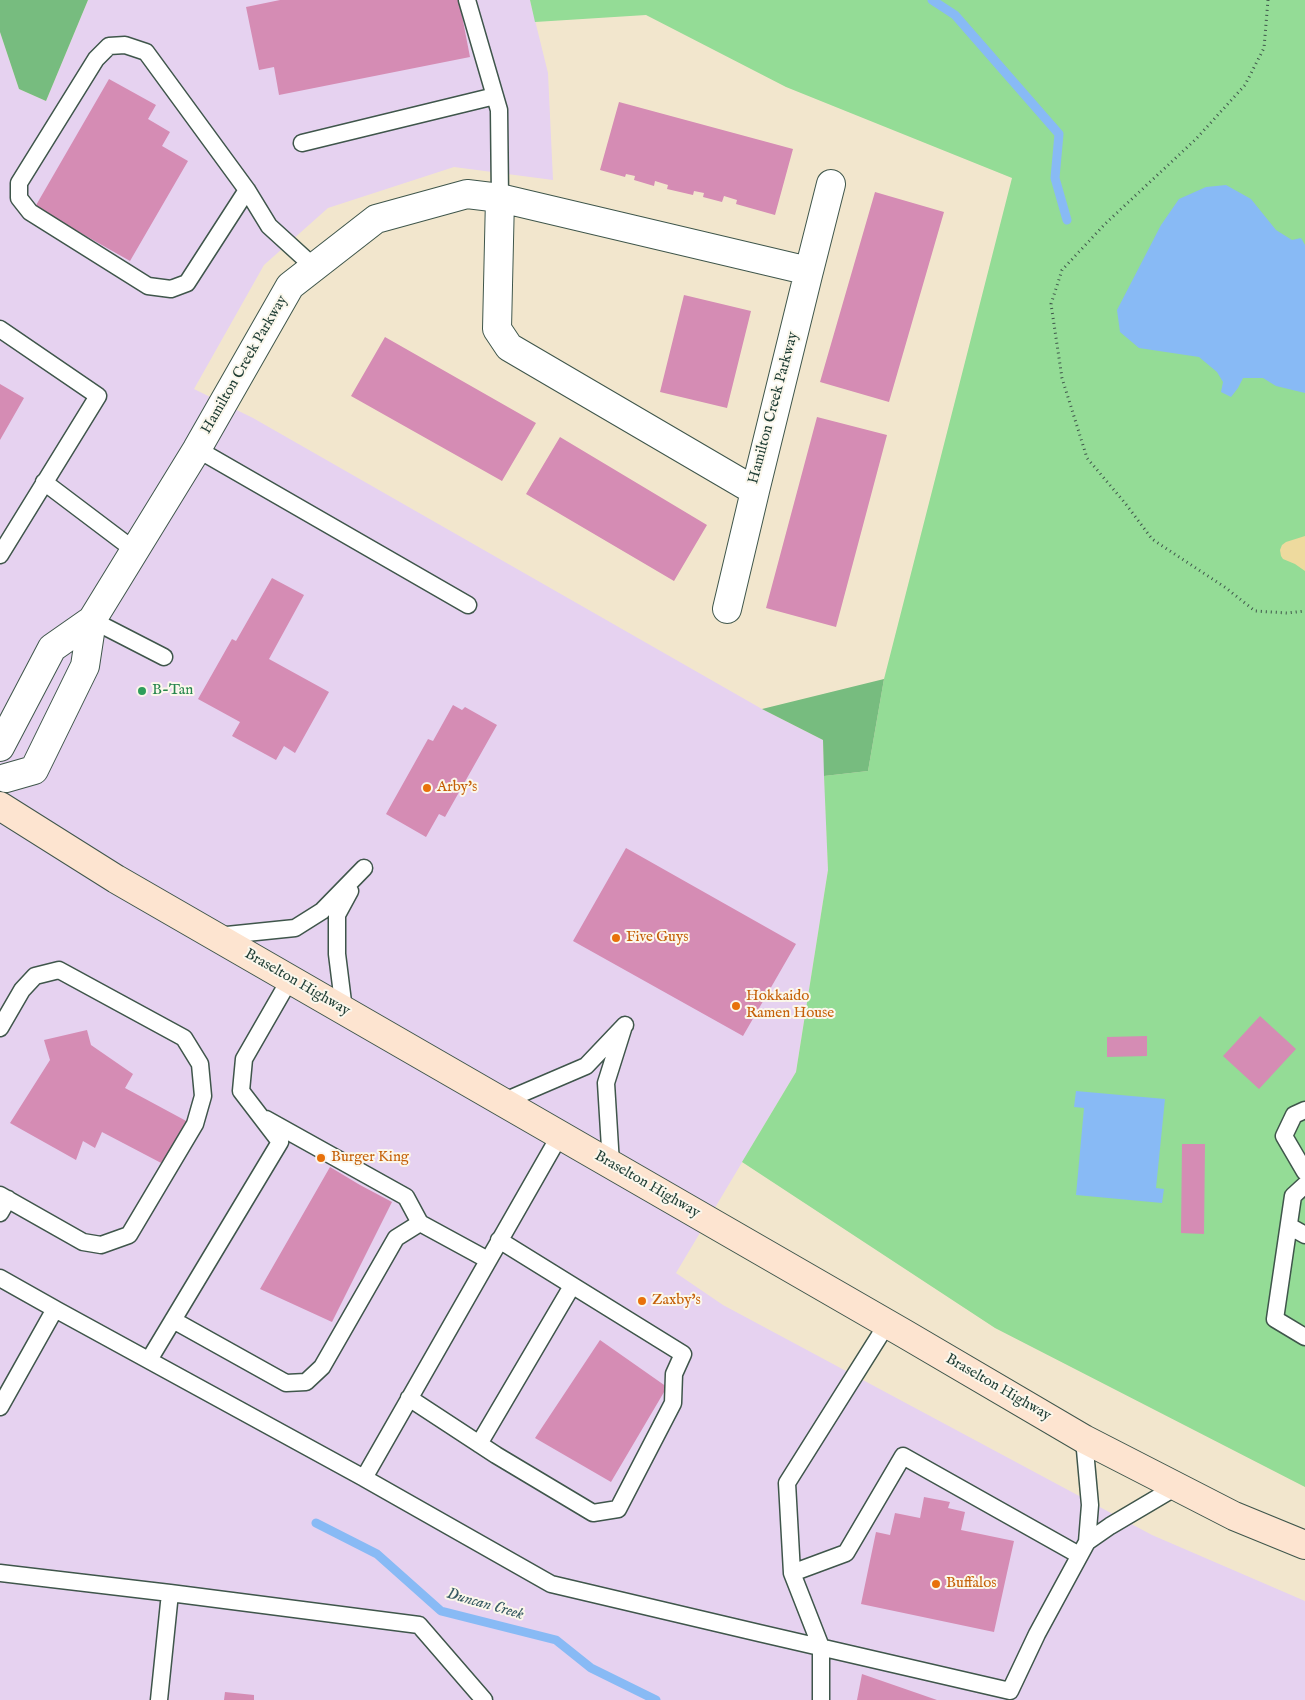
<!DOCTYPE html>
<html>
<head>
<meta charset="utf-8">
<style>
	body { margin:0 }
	canvas { display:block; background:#f2e6cd }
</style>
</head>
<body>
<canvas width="1305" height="1700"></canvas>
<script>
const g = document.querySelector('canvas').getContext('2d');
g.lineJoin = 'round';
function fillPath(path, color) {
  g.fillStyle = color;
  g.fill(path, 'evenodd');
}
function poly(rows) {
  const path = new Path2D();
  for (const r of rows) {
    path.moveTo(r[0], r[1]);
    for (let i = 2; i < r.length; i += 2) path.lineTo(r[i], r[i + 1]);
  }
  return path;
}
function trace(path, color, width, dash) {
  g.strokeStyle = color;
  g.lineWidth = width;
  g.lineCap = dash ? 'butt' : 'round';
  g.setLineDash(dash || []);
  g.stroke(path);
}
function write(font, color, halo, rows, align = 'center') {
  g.font = font + ' "IM FELL English",serif';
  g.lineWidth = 4;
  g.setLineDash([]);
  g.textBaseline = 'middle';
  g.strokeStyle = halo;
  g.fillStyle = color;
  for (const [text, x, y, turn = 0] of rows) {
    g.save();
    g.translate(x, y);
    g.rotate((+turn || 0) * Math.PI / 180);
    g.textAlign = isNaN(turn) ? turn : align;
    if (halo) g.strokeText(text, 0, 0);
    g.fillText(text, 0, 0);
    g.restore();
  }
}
const built = poly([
	[88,0,530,0,548,73,553,180,454,167,328,208,264,265,194,389,253,418,762,709,823,740,828,870,796,1072,676,1273,723,1305,1152,1535,1305,1601,1305,1700,0,1700,0,32,19,89,46,101]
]);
const green = poly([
	[530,0,1305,0,1305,1487,995,1328,742,1162,796,1072,828,870,824,776,868,771,884,679,1012,178,786,87,646,15,535,22]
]);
const forest = poly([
	[0,0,88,0,46,101,19,89,0,32],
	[884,679,868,771,824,776,823,740,762,709]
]);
const sand = poly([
	[1305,536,1305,571,1295,564,1283,559,1281,556,1280,550,1282,545,1286,542]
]);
const water = poly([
	[1226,185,1251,199,1276,230,1292,240,1301,238,1305,245,1305,393,1276,386,1263,378,1243,378,1238,388,1231,397,1221,392,1223,382,1217,372,1199,357,1139,348,1120,332,1117,310,1161,225,1179,199,1206,187],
	[1076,1091,1165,1099,1156,1188,1164,1189,1162,1203,1076,1195,1084,1108,1074,1107]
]);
const stream = poly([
	[932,0,955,15,1059,134,1055,178,1067,220],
	[316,1523,377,1554,441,1611,556,1640,591,1668,656,1700]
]);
const building = poly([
	[280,0,459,0,470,57,279,95,274,67,259,70,246,7],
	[109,79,156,105,148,119,170,132,162,146,188,161,130,261,35,207],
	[619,102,793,149,775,215,736,204,737,200,724,196,722,202,703,197,704,193,694,191,693,195,667,189,668,185,655,181,654,186,634,180,635,176,626,174,625,177,600,170],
	[875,192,944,212,889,402,820,382],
	[684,295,751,311,727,408,660,392],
	[385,337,536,423,502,481,351,396],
	[0,384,24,398,0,440],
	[817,417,887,435,836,627,766,608],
	[560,437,707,525,674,581,526,494],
	[272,578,304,595,269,659,329,692,295,753,284,746,276,760,232,736,240,722,198,699,232,639,236,641],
	[453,705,462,710,465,707,497,725,445,817,439,814,426,837,386,814,428,739,433,741],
	[626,848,796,944,743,1036,573,941],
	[1260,1016,1296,1049,1259,1089,1223,1056],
	[87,1030,91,1045,133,1074,125,1088,190,1123,165,1165,102,1132,95,1148,83,1141,76,1160,10,1123,50,1060,44,1040],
	[1147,1036,1147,1056,1107,1057,1107,1037],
	[1182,1144,1205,1144,1204,1234,1181,1233],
	[330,1167,360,1185,392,1202,332,1322,260,1289],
	[600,1340,667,1387,611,1482,535,1438],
	[924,1497,950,1502,948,1508,965,1512,961,1530,1014,1541,994,1632,861,1604,876,1532,890,1535,895,1513,920,1518],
	[862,1674,937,1700,857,1700],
	[225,1692,254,1695,254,1700,224,1700]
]);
const path = poly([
	[1268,0,1264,48,1245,85,1196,139,1105,224,1062,270,1051,304,1062,378,1087,458,1125,503,1152,539,1226,588,1255,611,1287,613,1305,611]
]);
const lane = poly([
	[467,0,499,110,500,198],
	[302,143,495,96],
	[247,190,187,283,171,289,148,286,30,212,19,198,19,183,96,59,109,46,125,45,146,52,247,190,269,226,314,267],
	[0,329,98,396,0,555],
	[197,449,468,605],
	[44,482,134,550],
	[92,620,164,657],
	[217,936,295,928,322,911,364,868],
	[344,1010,337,954,337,915,350,891],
	[0,1028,22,990,35,976,59,970,184,1038,200,1064,203,1096,195,1124,129,1235,101,1245,83,1242,0,1195],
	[502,1102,586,1066,625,1025],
	[1305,1110,1294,1115,1284,1136,1305,1172],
	[266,1119,406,1197,420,1223],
	[611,1164,606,1083,623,1029],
	[1305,1185,1293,1196,1275,1319,1305,1337],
	[0,1213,8,1199],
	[1289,1226,1305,1235],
	[0,1278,55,1309,0,1407],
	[55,1309,364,1478,560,1135],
	[173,1320,286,1383,306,1382,322,1367,396,1238,420,1223,488,1260],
	[149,1360,280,1142,241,1091,244,1059,290,979],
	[409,1398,496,1455,593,1513,618,1509,673,1403,674,1374,683,1354,499,1240],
	[479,1444,572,1286],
	[364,1478,551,1584,759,1633,1010,1691,1037,1634,1087,1542,1090,1505,1084,1439],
	[1087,1542,1110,1526,1176,1487],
	[0,1573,170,1593,159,1700],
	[792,1573,846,1553,903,1456,1079,1555],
	[170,1593,419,1625,484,1700],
	[821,1700,821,1647,792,1573,787,1483,887,1324]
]);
const street = poly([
	[809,271,831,184],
	[727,609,755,491],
	[0,747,52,648,92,620],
	[6,778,34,770,85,666,92,620,197,449,290,286,376,219,467,194,500,198,809,271,755,491,509,347,497,329,500,198]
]);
const secondary = poly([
	[0,806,116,879,905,1334,1084,1439,1234,1516,1305,1545]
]);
const markers = [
	[142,691,5,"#2e9e5b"],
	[427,788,5,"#e8710a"],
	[616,938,5,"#e8710a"],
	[736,1006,5,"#e8710a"],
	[321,1158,5,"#e8710a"],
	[642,1301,5,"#e8710a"],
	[936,1584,5,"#e8710a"]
];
const streetNames = [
	["Hamilton Creek Parkway",245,365,-60],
	["Hamilton Creek Parkway",774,408,-75],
	["Braselton Highway",297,983,30],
	["Braselton Highway",647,1185,30],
	["Braselton Highway",998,1388,30]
];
const leisureNames = [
	["B-Tan",152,691]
];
const foodNames = [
	["Arby's",437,788],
	["Five Guys",626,938],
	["Hokkaido",746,997],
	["Ramen House",746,1014],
	["Burger King",331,1158],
	["Zaxby's",652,1301],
	["Buffalos",946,1584]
];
const waterNames = [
	["Duncan Creek",485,1605,16]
];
fillPath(built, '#e6d2f0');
fillPath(green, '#94dc96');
fillPath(forest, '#77bc7f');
fillPath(sand, '#eeda9e');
fillPath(water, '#88baf5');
trace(stream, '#88baf5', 9);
fillPath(building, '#d58cb4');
trace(lane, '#3f564b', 19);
trace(street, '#3f564b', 30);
trace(secondary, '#3f564b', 30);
trace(path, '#3f564b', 3, [1, 4]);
trace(lane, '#fff', 16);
trace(street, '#fff', 28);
trace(secondary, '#fde4d0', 28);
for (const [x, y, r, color] of markers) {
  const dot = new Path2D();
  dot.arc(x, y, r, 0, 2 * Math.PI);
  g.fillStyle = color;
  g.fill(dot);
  trace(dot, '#fbf7ec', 2);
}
write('15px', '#1f3d34', '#fbf7ec', streetNames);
write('15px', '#27864d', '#fbf7ec', leisureNames, 'left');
write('15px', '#c56008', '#fbf7ec', foodNames, 'left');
write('italic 16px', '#395c64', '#fbf7ec', waterNames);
</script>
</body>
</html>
